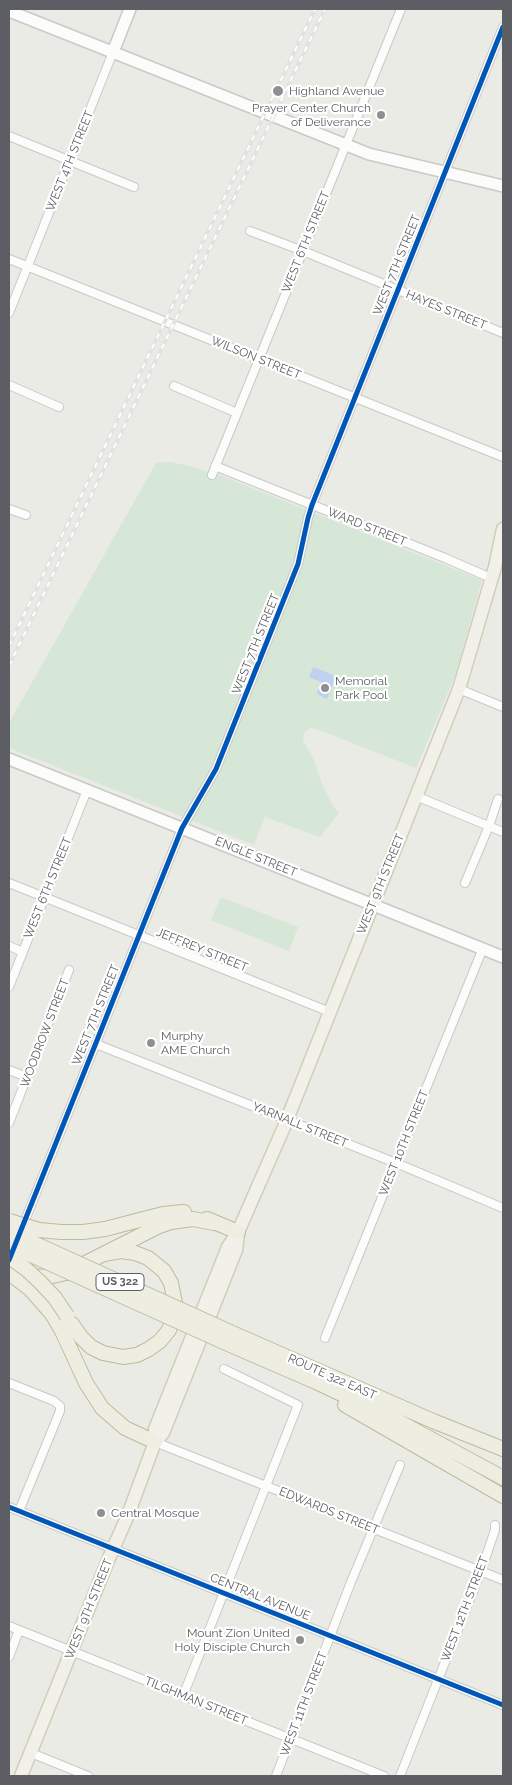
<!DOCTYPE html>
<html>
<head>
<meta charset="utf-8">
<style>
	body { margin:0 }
	#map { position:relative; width:512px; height:1785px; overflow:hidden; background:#ebebe6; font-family:Raleway,sans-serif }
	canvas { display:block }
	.frame { position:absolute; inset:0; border:10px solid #5c5e63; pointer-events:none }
</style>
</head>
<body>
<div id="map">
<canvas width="512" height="1785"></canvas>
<div class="frame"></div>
</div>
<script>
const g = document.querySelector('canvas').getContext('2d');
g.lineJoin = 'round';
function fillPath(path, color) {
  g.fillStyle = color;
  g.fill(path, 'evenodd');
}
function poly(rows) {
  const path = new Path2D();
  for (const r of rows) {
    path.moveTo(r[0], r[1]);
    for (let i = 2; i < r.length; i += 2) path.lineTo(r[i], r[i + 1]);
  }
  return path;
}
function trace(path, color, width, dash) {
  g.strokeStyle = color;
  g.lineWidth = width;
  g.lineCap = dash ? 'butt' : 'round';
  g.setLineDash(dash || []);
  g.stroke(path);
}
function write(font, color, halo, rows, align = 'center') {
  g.font = font + ' Raleway,sans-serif';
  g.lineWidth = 4.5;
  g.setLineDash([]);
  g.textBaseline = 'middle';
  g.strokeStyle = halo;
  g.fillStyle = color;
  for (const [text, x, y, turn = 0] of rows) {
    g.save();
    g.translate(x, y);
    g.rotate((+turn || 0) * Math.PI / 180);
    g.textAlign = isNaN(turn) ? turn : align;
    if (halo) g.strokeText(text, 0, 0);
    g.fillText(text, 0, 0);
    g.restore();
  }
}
const green = poly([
	[171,462,189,466,222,476,482,580,455,676,416,768,317,729,310,728,304,733,303,740,314,760,322,784,333,806,339,813,320,837,265,817,254,845,9,748,9,723,156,463],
	[221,897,298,927,289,951,211,920]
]);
const water = poly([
	[313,667,336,676,327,699,317,694,321,682,309,677]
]);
const street = poly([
	[9,136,134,187],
	[250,231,303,251,503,333],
	[9,259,503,457],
	[9,313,113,52],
	[9,385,59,407],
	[174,386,237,413],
	[215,466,445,558,491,578],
	[212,475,401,9],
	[9,509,26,515],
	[459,689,503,707],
	[416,796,503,832],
	[9,883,330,1012],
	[465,883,489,826,498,799],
	[9,946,23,952],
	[9,987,87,790],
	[96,1044,396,1163,503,1208],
	[9,1070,27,1077],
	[9,1123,69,970],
	[22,1228,182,828,216,769,298,564,308,518,312,505,503,27],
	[325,1338,483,948],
	[9,1383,54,1401,60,1406,60,1411,19,1511],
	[155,1442,503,1580],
	[9,1507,503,1705],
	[9,1626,384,1776],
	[9,1657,19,1630],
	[183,1696,298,1405,224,1369],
	[31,1753,88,1776],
	[276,1776,351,1582,400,1465],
	[400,1776,481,1571,495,1530,495,1525]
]);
const secondary = poly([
	[9,11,369,154,503,186],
	[113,52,130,9],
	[9,759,503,957]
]);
const primary = poly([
	[155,1442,163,1433,236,1250,238,1234],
	[21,1776,109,1558,128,1515,155,1442,155,1429,228,1247,238,1232,284,1127,459,689,495,567,503,529]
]);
const highway = poly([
	[207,1219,238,1232],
	[105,1229,163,1214,184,1212],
	[9,1273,30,1289,52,1314,62,1331,86,1383,102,1408,125,1428,155,1442],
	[28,1276,48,1277,66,1273,157,1227,171,1222,193,1219,214,1223],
	[72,1324,81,1337,91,1347,103,1353,123,1357,137,1355,149,1349,160,1341,169,1330,174,1317,175,1303,171,1283,164,1271,148,1258,135,1253,121,1251,104,1254],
	[230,1332,433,1421,503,1449],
	[226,1343,316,1382,394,1419,503,1478],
	[345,1405,503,1496]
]);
const rail = poly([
	[9,646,315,9],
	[9,666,325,9]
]);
const highwayBridge = poly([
	[9,1221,39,1230,61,1232,83,1232,105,1229],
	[9,1232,230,1332],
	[9,1245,226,1343],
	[9,1257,26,1269,41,1283,55,1298,67,1316]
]);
const cycleway = poly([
	[9,1260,182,828,216,769,298,564,308,518,312,505,503,27],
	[9,1507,503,1705]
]);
const markers = [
	[278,91,6,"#8e8f91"],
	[381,115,5,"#8e8f91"],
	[325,688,5,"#8e8f91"],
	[151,1043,5,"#8e8f91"],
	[101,1513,5,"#8e8f91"],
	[300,1640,5,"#8e8f91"]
];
const shields = [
	[120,1282,48]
];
const shieldNames = [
	["US 322",120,1282]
];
const poiNames = [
	["Highland Avenue",289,91],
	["Prayer Center Church",371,108,"right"],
	["of Deliverance",371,122,"right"],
	["Memorial",335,681],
	["Park Pool",335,695],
	["Murphy",161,1036],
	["AME Church",161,1050],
	["Central Mosque",111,1513],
	["Mount Zion United",290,1633,"right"],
	["Holy Disciple Church",290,1647,"right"]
];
const streetNames = [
	["WEST 4TH STREET",70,161,-68],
	["WEST 6TH STREET",306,242,-68],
	["WEST 7TH STREET",397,265,-68],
	["HAYES STREET",446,310,22],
	["WILSON STREET",256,358,22],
	["WARD STREET",367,527,22],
	["WEST 7TH STREET",256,644,-68],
	["ENGLE STREET",256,857,22],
	["WEST 9TH STREET",381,884,-68],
	["WEST 6TH STREET",48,888,-68],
	["JEFFREY STREET",202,950,22],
	["WEST 7TH STREET",96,1015,-68],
	["WOODROW STREET",45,1033,-69],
	["YARNALL STREET",300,1125,22],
	["WEST 10TH STREET",404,1143,-68],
	["ROUTE 322 EAST",332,1377,24],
	["EDWARDS STREET",329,1511,22],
	["CENTRAL AVENUE",260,1597,22],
	["WEST 9TH STREET",89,1609,-68],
	["WEST 12TH STREET",465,1609,-69],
	["TILGHMAN STREET",196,1701,22],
	["WEST 11TH STREET",304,1704,-69]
];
fillPath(green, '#d6e6d7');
fillPath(water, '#c0d0f0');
trace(street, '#c8c9c8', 10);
trace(secondary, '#c9c9c9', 14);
trace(primary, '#d0ceb7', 15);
trace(highway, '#bebb98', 16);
trace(street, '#fcfcfb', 8);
trace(secondary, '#fcfcfb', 11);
trace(primary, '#f1f1e9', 12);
trace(highway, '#eeede2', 14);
trace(rail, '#e2e2e2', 4);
trace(rail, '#fff', 2, [5.5]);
trace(highwayBridge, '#bebb98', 16, []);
trace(highwayBridge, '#eeede2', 14);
trace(cycleway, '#0057b8', 5);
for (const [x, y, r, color] of markers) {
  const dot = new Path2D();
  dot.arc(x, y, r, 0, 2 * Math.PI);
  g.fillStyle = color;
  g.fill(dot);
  trace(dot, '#fff', 2);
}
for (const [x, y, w] of shields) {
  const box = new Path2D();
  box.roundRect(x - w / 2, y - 8.5, w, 17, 4);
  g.fillStyle = '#fff';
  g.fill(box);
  trace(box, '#5c5e63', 1);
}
write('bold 11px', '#5c5e63', null, shieldNames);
write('12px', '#5c5e63', '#fff', poiNames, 'left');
write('12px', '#5c5e63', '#fff', streetNames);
</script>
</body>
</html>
